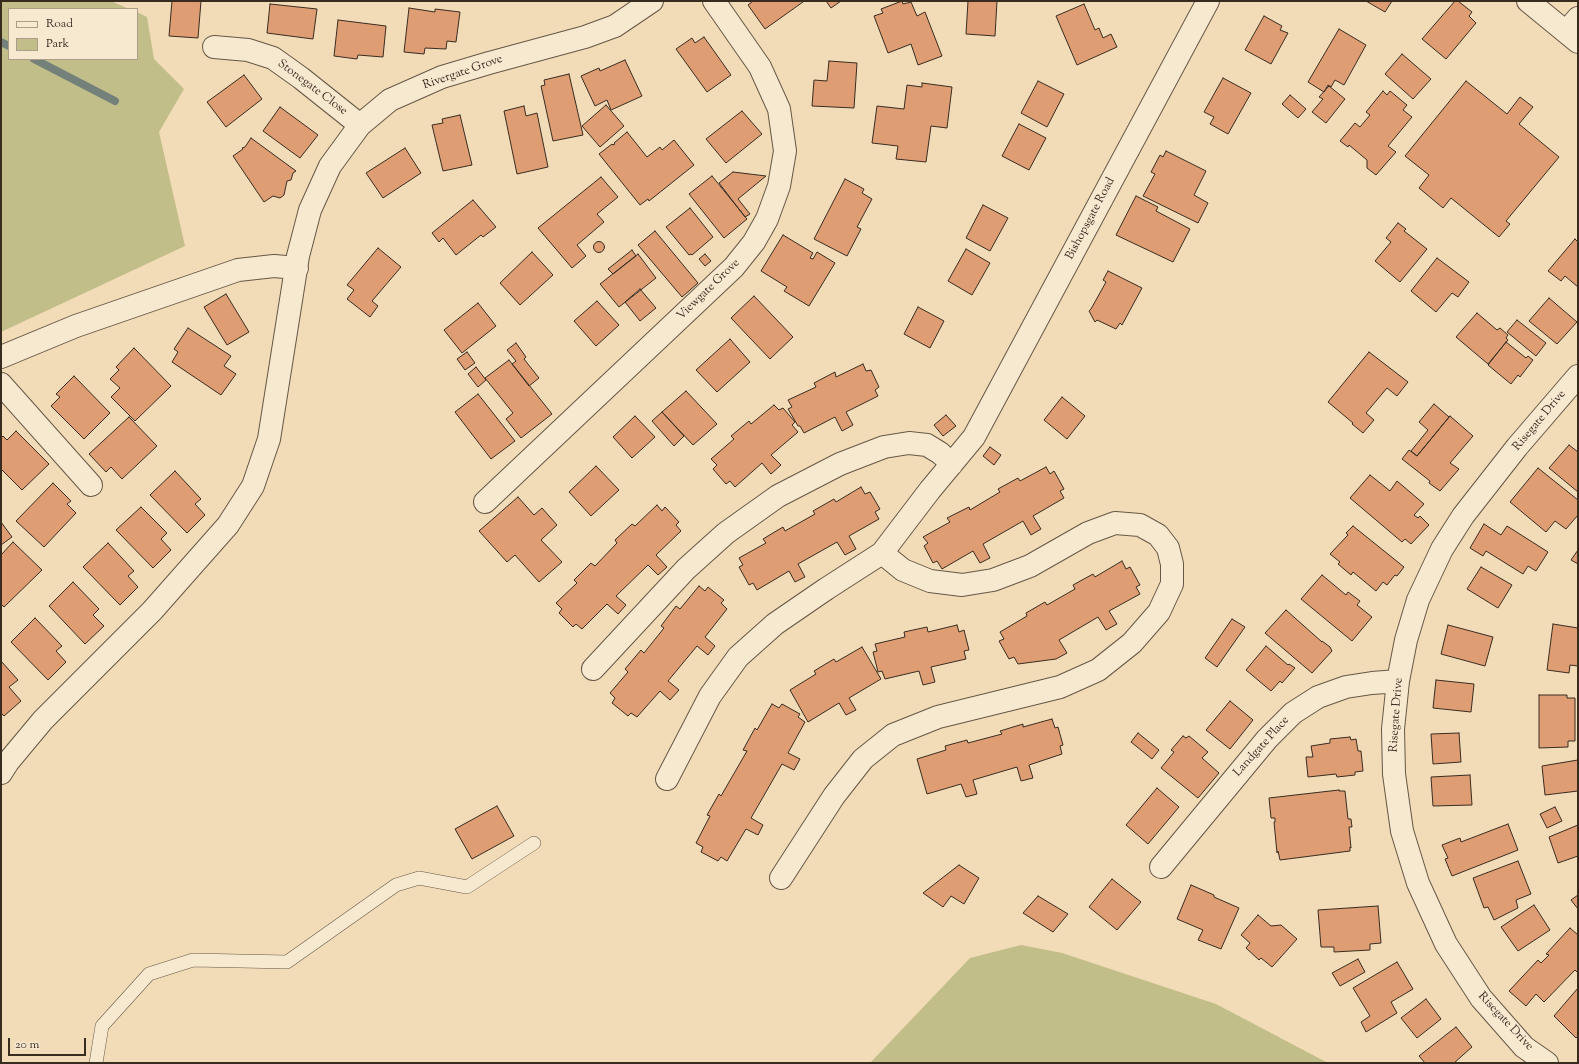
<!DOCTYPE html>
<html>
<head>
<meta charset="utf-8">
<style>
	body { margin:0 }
	#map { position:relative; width:1579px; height:1064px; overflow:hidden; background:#f2dbb7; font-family:"Sorts Mill Goudy",serif }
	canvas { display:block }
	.frame { position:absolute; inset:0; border:2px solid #382c21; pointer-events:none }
	.legend { position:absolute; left:8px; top:8px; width:130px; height:52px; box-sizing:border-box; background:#f7e8d0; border:1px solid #ab9d8a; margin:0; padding:5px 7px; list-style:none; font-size:12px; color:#382c21 }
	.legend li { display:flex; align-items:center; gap:8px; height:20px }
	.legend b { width:20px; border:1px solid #ab9d8a }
	.scale { position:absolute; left:8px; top:1038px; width:78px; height:18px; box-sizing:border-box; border:2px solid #382c21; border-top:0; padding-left:5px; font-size:12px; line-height:14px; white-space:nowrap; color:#382c21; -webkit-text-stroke:3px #f7e8d0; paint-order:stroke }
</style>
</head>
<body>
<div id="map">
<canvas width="1579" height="1064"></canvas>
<div class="frame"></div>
<ul class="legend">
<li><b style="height:5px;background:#f7e8d0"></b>Road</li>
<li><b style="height:11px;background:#c2be89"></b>Park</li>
</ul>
<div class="scale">20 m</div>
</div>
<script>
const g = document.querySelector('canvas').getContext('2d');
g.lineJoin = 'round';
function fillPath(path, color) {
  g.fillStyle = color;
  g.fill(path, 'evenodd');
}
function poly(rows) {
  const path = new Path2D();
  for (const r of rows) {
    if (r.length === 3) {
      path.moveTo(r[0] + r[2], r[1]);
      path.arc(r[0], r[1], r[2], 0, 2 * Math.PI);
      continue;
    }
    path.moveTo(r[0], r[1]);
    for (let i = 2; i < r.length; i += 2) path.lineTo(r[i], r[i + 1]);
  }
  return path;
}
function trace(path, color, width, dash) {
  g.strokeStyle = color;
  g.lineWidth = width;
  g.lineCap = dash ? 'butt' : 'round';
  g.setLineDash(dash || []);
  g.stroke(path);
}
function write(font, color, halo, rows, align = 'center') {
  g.font = font + ' "Sorts Mill Goudy",serif';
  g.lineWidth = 3;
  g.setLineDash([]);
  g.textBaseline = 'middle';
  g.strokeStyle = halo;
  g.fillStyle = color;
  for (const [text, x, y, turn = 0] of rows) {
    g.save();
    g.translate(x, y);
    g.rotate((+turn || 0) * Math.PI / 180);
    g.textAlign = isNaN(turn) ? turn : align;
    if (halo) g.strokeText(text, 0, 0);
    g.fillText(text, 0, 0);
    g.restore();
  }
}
const green = poly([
	[1,1,111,1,129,9,9,9,9,59,137,59,137,12,147,17,154,59,184,89,159,132,185,246,1,332],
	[1021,945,1062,953,1216,1004,1328,1063,870,1063,970,958]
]);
const stream = poly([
	[1,42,9,46],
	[34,59,115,101]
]);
const building = poly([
	[172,1,201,1,198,38,169,36,172,1],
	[753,1,803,1,803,2,765,29,748,5,753,1],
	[826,1,841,1,831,8,826,1],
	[902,1,903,4,911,2,917,16,925,12,942,56,918,65,911,44,888,53,874,16,883,13,881,9,902,1],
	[968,1,997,1,995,36,966,34,968,1],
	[1366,1,1392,1,1385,12,1366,1],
	[1455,1,1458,1,1472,12,1469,16,1476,23,1446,59,1422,39,1455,1],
	[270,4,317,9,313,39,267,33,270,4],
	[1084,4,1095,30,1099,28,1103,38,1111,34,1117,47,1077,65,1056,16,1084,4],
	[409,8,435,12,435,9,460,12,456,42,447,41,446,49,425,48,424,54,404,52,409,8],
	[1264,16,1282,26,1280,30,1288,33,1271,64,1245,50,1264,16],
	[338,20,386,26,383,57,358,55,357,59,334,56,338,20],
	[1339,29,1366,45,1344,85,1335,80,1331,87,1328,85,1324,92,1308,82,1339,29],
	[704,37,731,75,707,92,676,49,692,38,695,43,704,37],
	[1402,54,1431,79,1413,99,1385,74,1402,54],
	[625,60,642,96,611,110,607,100,595,106,581,76,599,68,600,71,625,60],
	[829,61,857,63,854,108,812,106,814,80,827,81,829,61],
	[569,74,583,135,553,141,541,86,545,85,544,80,569,74],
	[244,75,262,99,226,127,207,102,244,75],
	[1223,78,1251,93,1228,134,1210,124,1214,117,1204,112,1223,78],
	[1038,81,1064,94,1047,127,1021,113,1038,81],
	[1466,81,1507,114,1520,97,1533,107,1519,124,1559,157,1506,221,1510,224,1499,237,1451,198,1443,208,1419,188,1429,175,1405,156,1466,81],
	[922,83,952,87,947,128,931,126,926,162,896,159,898,146,872,143,877,106,904,109,907,85,922,87,922,83],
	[1329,86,1345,99,1326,123,1312,112,1323,99,1319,97,1329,86],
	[1383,91,1387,95,1390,91,1407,105,1403,110,1412,117,1388,146,1396,152,1376,175,1367,168,1367,160,1349,145,1348,147,1340,141,1355,123,1360,127,1370,115,1366,112,1383,91],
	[1290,95,1306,109,1298,118,1282,104,1290,95],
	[606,105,624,126,600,147,582,126,606,105],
	[524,106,526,116,537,113,548,167,517,174,504,111,524,106],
	[280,107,318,135,300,158,263,131,280,107],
	[742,111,762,134,726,163,706,139,742,111],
	[460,115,472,165,443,171,432,125,443,123,442,119,460,115],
	[1019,124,1046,138,1029,170,1002,156,1019,124],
	[627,132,647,157,660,147,662,150,674,140,694,165,649,201,648,199,640,205,599,154,612,144,613,145,615,144,614,143,627,132],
	[251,138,296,171,293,173,291,180,287,181,284,195,280,198,273,196,264,202,233,156,243,149,242,148,245,147,251,138],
	[405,148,421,173,383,198,366,173,405,148],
	[1166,151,1206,171,1194,195,1208,203,1198,223,1143,196,1155,174,1151,172,1160,155,1163,157,1166,151],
	[733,172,766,176,738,199,750,214,745,217,719,183,733,172],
	[712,176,747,219,724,238,689,194,712,176],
	[601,177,618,197,597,214,604,222,577,245,586,256,572,268,538,228,601,177],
	[845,179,864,189,862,193,872,199,857,227,861,229,847,256,814,239,845,179],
	[1136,196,1158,207,1156,211,1190,229,1173,262,1116,235,1136,196],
	[473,200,496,227,483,237,481,235,456,255,443,238,439,242,432,233,473,200],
	[983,205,1008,218,990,251,966,238,983,205],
	[690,208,713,237,692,255,691,254,689,255,666,227,690,208],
	[1398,223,1406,229,1404,231,1427,249,1400,282,1375,261,1391,242,1386,238,1398,223],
	[655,231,698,283,682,297,638,245,655,231],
	[783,235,813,253,810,258,813,259,817,252,835,263,809,306,784,291,787,287,761,271,783,235],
	[1575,239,1578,242,1578,287,1565,276,1561,281,1548,271,1575,239],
	[599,247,5.5],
	[378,248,401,267,372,301,378,306,370,317,347,299,354,290,347,285,378,248],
	[966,249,990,263,972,295,948,281,966,249],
	[632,250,636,256,613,274,608,269,632,250],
	[532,252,553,275,520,305,500,283,532,252],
	[638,254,656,278,619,307,600,284,638,254],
	[705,254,711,261,705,266,699,259,705,254],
	[1437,258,1469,282,1458,297,1452,293,1436,312,1411,291,1437,258],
	[1108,271,1142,288,1122,325,1120,323,1116,329,1097,320,1095,322,1089,311,1091,309,1106,282,1103,280,1108,271],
	[640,289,656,308,640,321,625,302,640,289],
	[226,294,249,332,227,345,204,307,226,294],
	[754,296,793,337,770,359,731,318,754,296],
	[1549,298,1577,322,1557,344,1529,321,1549,298],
	[597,301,619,325,596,346,574,321,597,301],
	[478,303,496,326,462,353,444,330,478,303],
	[918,307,944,321,930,348,904,334,918,307],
	[1477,313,1497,330,1500,328,1508,335,1506,338,1508,340,1488,364,1456,337,1477,313],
	[1517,320,1546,343,1536,356,1507,332,1517,320],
	[188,328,231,356,224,366,236,374,221,395,172,362,178,352,174,349,188,328],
	[730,339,750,362,717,392,696,370,730,339],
	[1506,342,1526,358,1528,356,1533,360,1520,377,1518,375,1511,384,1488,365,1506,342],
	[516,343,526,357,524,359,539,378,529,386,512,364,516,361,507,350,516,343],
	[134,348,171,386,135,421,111,397,120,388,110,379,119,370,116,367,134,348],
	[467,352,475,363,465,370,457,359,467,352],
	[1369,352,1408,382,1397,396,1387,388,1366,413,1374,420,1363,433,1352,424,1353,423,1328,402,1369,352],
	[509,360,552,414,521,438,506,419,513,413,485,378,509,360],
	[863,364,866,371,871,370,879,387,875,390,878,396,846,412,853,425,842,431,835,417,804,433,800,426,798,426,788,409,792,407,788,400,816,387,814,383,835,372,836,377,863,364],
	[476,367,486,380,478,387,468,374,476,367],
	[74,376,110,413,84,439,51,406,60,397,56,394,74,376],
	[686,391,717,424,693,445,662,412,686,391],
	[478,394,515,441,491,459,455,412,478,394],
	[1062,397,1085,416,1067,439,1044,420,1062,397],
	[1434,404,1449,417,1417,456,1411,451,1428,430,1419,422,1434,404],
	[774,405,779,410,783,408,795,422,792,425,798,432,771,455,781,465,771,474,762,463,735,487,730,481,726,484,713,469,717,465,711,459,734,439,731,436,749,421,751,424,774,405],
	[662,412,684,436,674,446,652,421,662,412],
	[946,415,956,426,943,436,934,425,946,415],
	[635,416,655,437,632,458,613,437,635,416],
	[1450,416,1473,436,1450,463,1459,469,1440,491,1429,483,1430,481,1402,459,1409,450,1417,456,1450,416],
	[129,417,157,446,122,479,111,467,106,472,89,454,129,417],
	[16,431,49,464,22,490,1,469,1,438,3,436,7,440,16,431],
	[1569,445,1578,452,1578,492,1549,468,1569,445],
	[990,447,1001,455,994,465,983,456,990,447],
	[596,466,619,490,591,516,569,492,596,466],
	[1046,467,1050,474,1054,471,1064,489,1060,491,1064,498,1033,516,1041,529,1031,535,1023,521,983,544,990,558,980,563,973,551,942,569,937,561,933,563,924,546,928,543,923,537,950,522,947,518,969,507,970,510,1000,492,998,489,1018,478,1020,481,1046,467],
	[1538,468,1578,500,1578,515,1566,529,1555,521,1546,532,1510,502,1538,468],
	[175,471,201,499,195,504,205,515,187,533,150,495,175,471],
	[1370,475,1390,491,1397,481,1424,504,1414,515,1418,518,1420,516,1429,525,1411,544,1405,539,1402,542,1350,498,1370,475],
	[53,483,71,501,67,504,76,513,44,547,16,521,53,483],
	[861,487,865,494,870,492,880,509,875,512,879,519,849,536,856,549,845,555,837,542,798,564,805,577,795,582,789,571,757,590,753,583,749,585,739,567,743,565,739,558,766,543,763,539,783,527,785,531,815,514,813,511,834,499,836,502,861,487],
	[518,497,534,515,542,508,557,525,541,540,562,562,539,582,515,555,507,562,479,531,518,497],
	[657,505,662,511,665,507,679,522,676,525,681,531,656,555,667,567,658,575,648,565,616,596,626,605,618,614,607,604,582,629,576,624,573,627,559,613,562,609,556,603,577,583,574,580,591,563,595,566,617,543,615,540,632,524,635,526,657,505],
	[141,507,167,533,161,539,171,550,153,568,116,530,141,507],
	[1,522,12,537,1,545,1,522],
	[1484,524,1501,535,1507,526,1548,552,1536,571,1528,566,1523,574,1486,551,1483,556,1470,548,1484,524],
	[1353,526,1404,567,1397,576,1395,575,1387,585,1383,582,1376,591,1353,572,1351,575,1338,564,1340,562,1330,554,1348,535,1346,533,1353,526],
	[13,542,42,570,4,607,1,604,1,555,13,542],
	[108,543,134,571,128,576,138,587,120,605,83,567,108,543],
	[1578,550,1578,564,1571,560,1578,550],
	[1122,561,1126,569,1130,567,1140,585,1136,587,1140,594,1109,611,1117,624,1106,630,1098,617,1059,640,1067,653,1056,659,1018,664,1014,657,1009,659,999,641,1004,639,1000,632,1027,616,1026,613,1045,602,1047,605,1075,589,1073,585,1093,574,1095,577,1122,561],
	[1481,567,1512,585,1498,608,1467,589,1481,567],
	[1322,575,1346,595,1348,592,1360,601,1357,605,1372,617,1352,641,1301,599,1322,575],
	[73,582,99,609,93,615,104,626,85,644,49,606,73,582],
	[699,586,705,591,708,587,724,600,721,603,727,609,705,637,715,646,708,655,697,646,668,681,679,690,670,700,660,691,637,717,631,713,628,716,612,703,615,698,610,693,628,672,625,669,641,650,644,653,664,628,661,626,676,606,680,609,699,586],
	[1286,610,1322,642,1322,641,1330,647,1332,651,1312,673,1265,633,1286,610],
	[35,618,62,646,56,651,66,662,48,680,11,642,35,618],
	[1232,619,1245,627,1217,667,1205,658,1232,619],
	[1553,624,1578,628,1578,666,1570,665,1569,673,1547,670,1553,624],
	[957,625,959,632,964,630,969,650,964,651,966,659,931,667,935,682,923,685,919,671,885,679,882,671,878,672,873,652,877,651,875,644,905,637,904,632,927,627,928,632,957,625],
	[1448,625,1493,637,1485,666,1441,654,1448,625],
	[1266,646,1288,665,1289,664,1295,668,1282,683,1280,681,1271,691,1246,670,1266,646],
	[862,647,881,679,849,698,856,710,846,715,839,703,808,722,790,690,816,674,814,671,834,659,836,662,862,647],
	[1,661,18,680,9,687,21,701,4,716,1,713,1,661],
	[1436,680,1474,684,1471,712,1433,708,1436,680],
	[1539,695,1567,695,1567,698,1575,698,1575,741,1568,741,1568,747,1539,748,1539,695],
	[1230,701,1253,720,1230,749,1206,730,1230,701],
	[772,704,779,708,782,704,800,714,798,717,805,722,788,753,800,759,794,770,782,764,751,818,763,825,758,835,746,829,727,861,721,857,718,861,701,852,703,847,696,843,710,816,707,815,719,794,721,796,747,751,743,750,755,728,757,730,772,704],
	[1052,719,1055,728,1058,727,1063,745,1060,746,1062,754,1029,765,1033,778,1021,781,1017,767,973,780,977,794,966,797,961,784,927,794,917,759,946,750,945,746,967,740,968,743,1002,734,1000,731,1023,724,1023,727,1052,719],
	[1138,733,1159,750,1152,759,1131,742,1138,733],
	[1459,733,1461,762,1433,764,1431,734,1459,733],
	[1183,736,1186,738,1189,736,1208,752,1202,758,1219,773,1198,798,1161,768,1174,752,1171,750,1183,736],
	[1350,737,1351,740,1356,739,1358,751,1361,751,1363,771,1355,772,1355,775,1337,777,1336,774,1308,777,1306,757,1313,757,1311,746,1330,743,1330,739,1350,737],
	[1578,760,1578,791,1545,795,1542,766,1578,760],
	[1470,775,1472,805,1433,806,1431,777,1470,775],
	[1157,788,1179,807,1148,844,1126,825,1157,788],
	[1339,790,1339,791,1345,791,1348,819,1351,819,1352,827,1349,827,1351,848,1350,847,1350,851,1280,860,1278,851,1277,853,1274,822,1275,822,1275,818,1271,818,1269,798,1339,790],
	[497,806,514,836,472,859,455,829,497,806],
	[1555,807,1562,821,1547,828,1540,814,1555,807],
	[1508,824,1518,850,1452,876,1445,859,1448,858,1442,845,1460,838,1461,842,1508,824],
	[1578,825,1578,856,1558,863,1549,837,1578,825],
	[1518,861,1531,894,1516,900,1518,908,1494,920,1488,907,1484,908,1473,878,1518,861],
	[959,865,979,878,964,904,951,896,943,907,923,893,959,865],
	[1112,879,1141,902,1117,930,1089,907,1112,879],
	[1191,885,1214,895,1214,897,1239,908,1221,949,1198,940,1203,930,1177,919,1191,885],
	[1578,895,1578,909,1571,900,1578,895],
	[1038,896,1068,914,1053,932,1023,913,1038,896],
	[1534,905,1550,930,1518,951,1501,927,1534,905],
	[1378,906,1381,943,1370,944,1370,950,1334,952,1334,947,1321,947,1318,910,1378,906],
	[1258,915,1271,926,1281,925,1297,939,1272,967,1261,958,1259,960,1246,948,1250,943,1241,935,1258,915],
	[1570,928,1578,935,1578,973,1575,970,1544,1002,1536,994,1526,1006,1509,991,1538,960,1541,963,1549,955,1546,954,1570,928],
	[1358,959,1365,972,1340,986,1332,973,1358,959],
	[1397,962,1413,989,1391,1002,1397,1013,1366,1032,1361,1022,1370,1016,1353,988,1397,962],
	[1578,988,1578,1036,1576,1038,1554,1016,1578,988],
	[1426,999,1441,1019,1417,1038,1401,1018,1426,999],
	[1456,1027,1472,1047,1454,1063,1425,1063,1419,1056,1456,1027]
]);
const service = poly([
	[96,1063,102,1026,149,974,193,960,287,962,396,885,419,878,467,887,534,843]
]);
const minor = poly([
	[1528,1,1578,42],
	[1566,32,1578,18],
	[214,47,248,50,273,58,301,78,360,125],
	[1,357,76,326,238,270,274,266,297,268],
	[1,384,91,485],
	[485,502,734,267,754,242,767,219,779,186,785,151,779,109,760,67,714,1],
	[593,669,686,569,726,533,778,496,840,464,884,447,909,443,927,445,940,453,952,464],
	[1,773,8,762,43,720,152,611,228,525,253,486,269,439,298,256,310,210,330,166,360,125,390,100,442,77,489,63,585,37,615,26,652,1],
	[667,779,710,696,738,657,775,624,826,589,882,553,930,490,974,437,1208,1],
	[1161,867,1267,739,1293,713,1318,697,1346,687,1372,683,1398,681],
	[781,878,834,796,863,759,893,735,938,717,1060,687,1098,670,1132,643,1159,612,1172,584,1172,564,1168,548,1158,535,1140,525,1115,523,1088,533,1030,566,993,580,962,585,930,581,903,570,882,553],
	[1547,1063,1524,1047,1481,998,1446,944,1418,883,1402,831,1394,774,1393,729,1398,681,1406,640,1418,600,1442,549,1463,516,1517,447,1578,376]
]);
const streetNames = [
	["Rivergate Grove",463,73,-19],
	["Stonegate Close",312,88,37],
	["Bishopsgate Road",1091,219,-62],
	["Viewgate Grove",709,290,-44],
	["Risegate Drive",1540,421,-50],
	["Risegate Drive",1397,715,-86],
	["Landgate Place",1262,747,-48],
	["Risegate Drive",1505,1022,47]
];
fillPath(green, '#c2be89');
trace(stream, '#74817a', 8);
fillPath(building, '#de9d72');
trace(building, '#382c21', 1);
trace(service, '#665846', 14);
trace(minor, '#665846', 24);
trace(service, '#f7e8d0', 13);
trace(minor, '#f7e8d0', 22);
write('12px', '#382c21', '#f7e8d0', streetNames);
</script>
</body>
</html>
